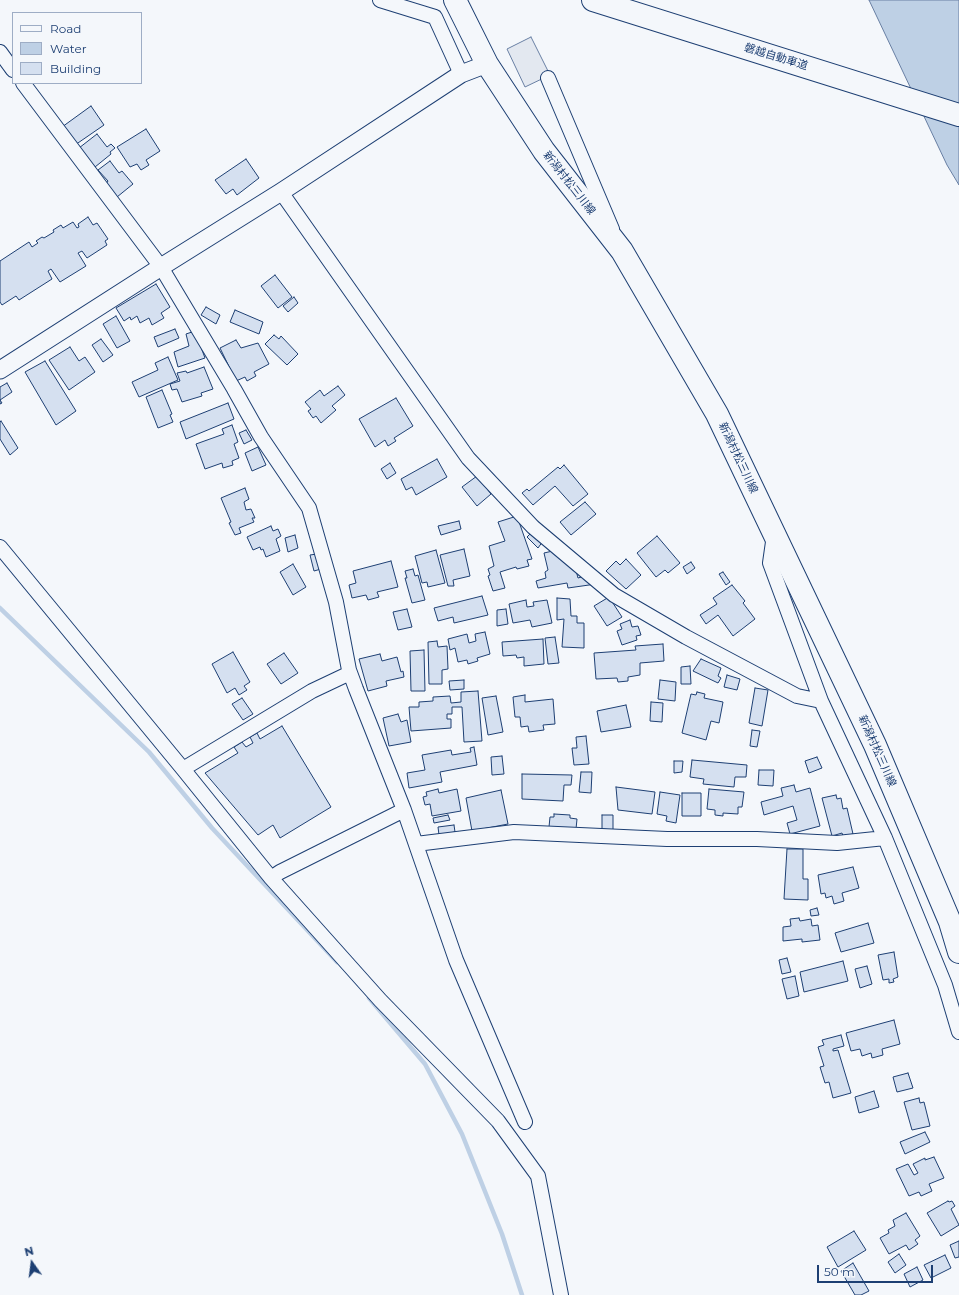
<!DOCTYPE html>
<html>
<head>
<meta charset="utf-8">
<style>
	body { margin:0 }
	#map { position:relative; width:959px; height:1295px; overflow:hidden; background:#f4f7fb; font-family:Montserrat,sans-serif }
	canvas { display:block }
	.legend { position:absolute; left:12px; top:12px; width:130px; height:72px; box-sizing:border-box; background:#f4f7fb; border:1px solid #9eadc5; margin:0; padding:5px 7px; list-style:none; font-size:12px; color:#1d3f73 }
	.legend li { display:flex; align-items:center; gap:8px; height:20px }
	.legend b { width:20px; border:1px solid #9eadc5 }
	.north { position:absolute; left:12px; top:1243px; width:40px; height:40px; -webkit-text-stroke:3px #f4f7fb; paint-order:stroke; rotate:346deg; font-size:11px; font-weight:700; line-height:16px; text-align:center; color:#1d3f73 }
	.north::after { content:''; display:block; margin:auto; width:14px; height:18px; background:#1d3f73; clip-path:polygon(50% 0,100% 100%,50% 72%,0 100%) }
	.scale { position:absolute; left:817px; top:1265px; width:116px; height:18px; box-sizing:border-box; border:2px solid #1d3f73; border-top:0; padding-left:5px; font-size:12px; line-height:14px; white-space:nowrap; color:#1d3f73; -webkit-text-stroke:3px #f4f7fb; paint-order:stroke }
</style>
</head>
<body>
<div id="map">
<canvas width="959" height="1295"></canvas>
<ul class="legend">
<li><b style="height:5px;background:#f4f7fb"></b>Road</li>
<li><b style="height:11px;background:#bed0e5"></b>Water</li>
<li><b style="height:11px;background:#d5e0f0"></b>Building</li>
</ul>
<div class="north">N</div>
<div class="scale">50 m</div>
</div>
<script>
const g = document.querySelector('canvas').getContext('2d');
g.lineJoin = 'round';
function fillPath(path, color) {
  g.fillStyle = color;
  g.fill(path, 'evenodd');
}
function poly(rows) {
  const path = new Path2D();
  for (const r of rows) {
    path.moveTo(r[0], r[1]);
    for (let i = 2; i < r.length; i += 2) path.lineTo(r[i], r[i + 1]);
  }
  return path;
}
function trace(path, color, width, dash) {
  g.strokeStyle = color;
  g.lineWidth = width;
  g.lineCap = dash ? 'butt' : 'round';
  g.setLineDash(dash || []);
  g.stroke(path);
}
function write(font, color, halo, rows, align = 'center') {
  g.font = font + ' Montserrat,"Noto Sans JP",sans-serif';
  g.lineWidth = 3;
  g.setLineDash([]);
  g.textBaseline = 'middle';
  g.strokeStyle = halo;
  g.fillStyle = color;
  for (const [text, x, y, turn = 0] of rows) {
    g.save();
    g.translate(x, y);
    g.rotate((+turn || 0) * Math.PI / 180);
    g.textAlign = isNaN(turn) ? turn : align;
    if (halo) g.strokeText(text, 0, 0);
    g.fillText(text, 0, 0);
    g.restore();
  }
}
const parking = poly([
	[531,37,550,75,525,87,507,49,531,37]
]);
const water = poly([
	[869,0,959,0,959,185,947,165,869,0]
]);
const stream = poly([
	[0,608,149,752,212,828,337,962],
	[369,998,425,1064,462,1134,502,1234,522,1295]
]);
const building = poly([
	[91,106,104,125,75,145,62,127,91,106],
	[146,129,160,151,146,160,149,165,141,170,137,164,130,167,117,147,146,129],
	[97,134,107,147,111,144,115,148,110,152,111,154,95,167,79,148,97,134],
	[246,159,259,178,237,195,233,189,226,194,215,180,246,159],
	[110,161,119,173,122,171,133,184,117,197,106,184,108,181,98,170,110,161],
	[88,217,93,225,97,223,108,239,105,241,107,245,87,258,82,251,78,253,86,266,60,282,51,269,48,271,52,279,19,300,16,296,2,305,0,302,0,261,29,242,32,247,38,243,36,241,42,237,44,238,54,232,53,230,61,225,63,228,73,222,77,228,79,227,78,224,88,217],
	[275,275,292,297,278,308,261,286,275,275],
	[156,284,170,307,161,313,164,318,152,325,149,318,140,323,137,316,131,320,130,317,124,321,116,308,156,284],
	[294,297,298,303,288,312,283,306,294,297],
	[206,307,220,315,216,324,201,315,206,307],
	[235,310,263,322,259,334,230,322,235,310],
	[116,316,130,341,117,348,103,324,116,316],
	[175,329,179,338,158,347,154,337,175,329],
	[195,331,205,358,178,367,174,352,189,346,186,334,195,331],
	[274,335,279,339,281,336,298,354,287,365,265,344,274,335],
	[101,339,113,355,103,362,92,345,101,339],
	[236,340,241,348,258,343,269,364,254,372,256,376,247,381,245,377,236,381,220,348,236,340],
	[70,347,79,361,85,357,95,372,69,390,49,360,70,347],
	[168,357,178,380,139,397,132,382,158,370,155,363,168,357],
	[45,361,76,411,56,425,25,372,45,361],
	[204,367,213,389,201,393,202,396,182,402,177,389,172,390,170,384,180,381,177,373,186,371,187,373,204,367],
	[7,383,12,392,0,400,2,403,0,404,0,387,7,383],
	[338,386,345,395,332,406,336,410,321,423,316,416,313,418,308,411,311,409,305,402,320,390,324,396,338,386],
	[162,390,172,414,170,415,173,422,158,428,146,397,162,390],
	[396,398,413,426,394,438,396,441,388,446,385,440,375,447,359,419,396,398],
	[228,403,234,419,186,439,180,422,228,403],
	[1,421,18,448,10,455,0,439,0,422,1,421],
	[232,425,238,442,234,444,239,458,232,461,233,465,223,468,222,463,205,469,196,444,224,434,222,429,232,425],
	[246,430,252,440,244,444,239,433,246,430],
	[258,447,266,465,252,471,245,453,258,447],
	[437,459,447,477,416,495,412,487,406,490,401,479,437,459],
	[390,463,396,473,387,479,381,469,390,463],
	[564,465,588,494,573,506,555,486,533,505,522,493,527,489,529,491,558,467,560,469,564,465],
	[477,476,491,494,477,506,462,487,477,476],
	[245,488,249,499,244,502,246,510,251,509,255,518,252,518,254,522,239,528,241,533,235,535,229,523,231,522,221,498,245,488],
	[585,502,596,514,571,535,560,522,585,502],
	[517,516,532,559,527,560,529,566,517,569,516,567,500,572,505,588,493,591,488,576,490,575,488,569,494,566,489,546,505,541,498,522,517,516],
	[459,521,461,529,441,535,438,526,459,521],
	[271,526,273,531,278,529,281,536,276,539,280,551,266,557,263,549,261,550,260,547,253,550,247,537,271,526],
	[533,531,543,541,538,548,527,537,533,531],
	[295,535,298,548,288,552,285,538,295,535],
	[657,536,680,563,668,573,665,570,656,577,637,553,657,536],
	[464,549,470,576,453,580,454,586,448,586,440,555,464,549],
	[436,550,445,583,428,587,427,582,422,583,415,556,436,550],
	[557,550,574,563,578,578,588,575,596,584,568,588,567,583,538,588,536,581,546,578,545,572,548,570,544,553,557,550],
	[317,554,321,569,314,571,310,555,317,554],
	[626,559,641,575,626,589,606,571,616,561,620,565,626,559],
	[391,561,398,587,377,592,379,597,368,600,366,595,352,598,349,585,356,583,353,571,391,561],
	[691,562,695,568,687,574,683,567,691,562],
	[293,564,306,587,293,595,280,572,293,564],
	[413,569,415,576,418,575,425,600,412,603,405,578,407,578,405,571,413,569],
	[723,572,730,582,726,585,719,574,723,572],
	[732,585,745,601,743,603,755,619,733,636,718,615,706,624,700,615,717,604,713,598,732,585],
	[482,596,488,615,454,623,453,617,438,621,434,608,482,596],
	[609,597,622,617,607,626,594,606,609,597],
	[557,598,570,599,571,616,577,616,577,623,584,623,584,648,562,647,564,619,557,620,557,598],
	[526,600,527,607,534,606,533,602,547,600,552,623,532,627,530,620,513,623,509,604,526,600],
	[407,609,412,627,398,630,393,612,407,609],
	[506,609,508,624,497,626,497,610,506,609],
	[630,620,632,627,638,626,641,635,636,636,637,640,622,645,617,631,622,629,620,624,630,620],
	[485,632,490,654,477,658,478,661,468,664,467,660,458,662,455,648,450,650,448,639,467,634,469,643,476,641,475,634,485,632],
	[555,637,559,663,548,664,545,638,555,637],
	[543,639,544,664,524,666,524,657,517,658,516,655,503,656,502,642,543,639],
	[437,641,438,647,447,646,448,669,442,670,442,684,429,684,428,642,437,641],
	[663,644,664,661,640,663,640,675,628,677,628,681,618,682,617,678,596,679,594,653,636,650,635,646,663,644],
	[424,650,425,691,411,691,410,651,424,650],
	[233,652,250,682,244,686,247,690,239,695,235,688,227,693,212,664,233,652],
	[284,653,298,673,281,684,267,664,284,653],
	[380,654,382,661,397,657,401,672,403,671,404,677,386,681,387,686,368,691,359,659,380,654],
	[701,659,721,668,718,676,721,678,718,683,693,671,701,659],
	[690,666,691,684,681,684,681,667,690,666],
	[727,675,740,679,737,690,724,687,727,675],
	[464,680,464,689,450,690,449,681,464,680],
	[660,680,676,682,675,701,658,699,660,680],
	[755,688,768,690,762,726,749,723,755,688],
	[478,691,482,741,464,742,462,707,452,707,452,714,447,714,447,719,451,719,451,728,411,731,409,707,419,707,419,702,433,701,433,697,450,696,451,703,461,702,461,692,478,691],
	[697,692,705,694,704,698,723,702,719,723,711,721,706,740,682,733,691,694,696,695,697,692],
	[525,695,525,702,553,699,555,724,543,725,544,730,529,732,528,726,521,727,520,717,515,717,513,697,525,695],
	[496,696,503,732,488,735,482,698,496,696],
	[242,698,253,714,243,720,232,704,242,698],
	[651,702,663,703,662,722,650,721,651,702],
	[626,705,631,727,601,732,597,711,626,705],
	[398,714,401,722,407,720,411,742,389,746,383,718,398,714],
	[282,726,331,807,280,838,273,825,258,835,205,773,238,753,234,747,242,742,246,747,253,743,250,737,257,733,260,739,282,726],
	[752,730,760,731,757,747,750,746,752,730],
	[586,736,589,764,574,765,572,748,577,748,576,737,586,736],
	[474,747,477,765,440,772,442,782,409,788,407,773,425,770,422,755,451,750,452,755,471,752,470,748,474,747],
	[502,756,504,774,492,775,491,757,502,756],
	[817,757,822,768,809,773,805,761,817,757],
	[692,760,747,765,746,777,735,777,734,787,703,784,704,779,690,777,692,760],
	[674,761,683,761,682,772,674,773,674,761],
	[759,770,774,770,773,786,758,785,759,770],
	[581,772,592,772,591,793,579,792,581,772],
	[522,774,572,775,571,785,564,785,563,801,522,799,522,774],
	[794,785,796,792,810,788,820,826,790,834,787,823,797,820,793,806,764,815,761,802,783,796,781,788,794,785],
	[616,787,655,792,652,814,618,810,616,787],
	[438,789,439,793,457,789,461,811,432,816,430,804,425,805,423,797,427,796,426,792,438,789],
	[709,789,744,792,742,807,738,807,738,814,723,813,723,816,715,815,715,810,707,809,709,789],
	[501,790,508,824,472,831,466,798,501,790],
	[660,792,680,795,676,823,666,821,667,816,657,814,660,792],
	[682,793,701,793,701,816,682,816,682,793],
	[836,795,837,799,841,798,843,809,847,808,853,834,843,836,842,833,832,836,822,798,836,795],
	[554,814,570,815,570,818,577,819,576,829,549,827,550,817,554,817,554,814],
	[448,815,450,820,434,823,433,818,448,815],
	[602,815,613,815,613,830,602,829,602,815],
	[454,825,455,832,439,835,438,827,454,825],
	[787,849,803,849,803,879,808,879,808,900,784,899,787,849],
	[853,867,859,888,842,893,844,901,834,904,832,896,826,898,825,893,821,894,818,875,853,867],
	[817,908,819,915,811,916,810,910,817,908],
	[799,918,800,921,811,919,812,926,818,925,820,940,802,942,802,939,783,941,783,927,791,926,790,919,799,918],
	[868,923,874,943,841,952,835,933,868,923],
	[894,952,898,977,893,979,894,982,889,983,889,979,883,980,878,955,894,952],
	[787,958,791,972,782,974,779,960,787,958],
	[843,961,848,981,804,992,800,972,843,961],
	[867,966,872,984,860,988,855,969,867,966],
	[795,976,799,996,787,999,782,979,795,976],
	[894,1020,900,1044,882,1049,883,1055,872,1058,871,1053,862,1056,860,1049,851,1051,846,1033,894,1020],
	[841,1035,844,1046,833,1049,833,1051,838,1050,851,1093,833,1098,829,1082,825,1083,820,1067,824,1066,818,1047,824,1045,822,1040,841,1035],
	[908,1073,913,1088,897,1092,893,1077,908,1073],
	[874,1091,879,1107,859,1113,855,1097,874,1091],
	[919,1098,920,1103,924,1102,930,1126,912,1130,904,1102,919,1098],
	[925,1132,930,1142,905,1154,900,1142,925,1132],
	[934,1157,944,1178,929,1184,932,1191,921,1196,919,1192,909,1196,896,1169,908,1164,914,1175,918,1173,913,1164,925,1158,925,1160,934,1157],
	[948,1201,949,1202,952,1201,955,1206,951,1209,959,1225,941,1236,927,1213,948,1201],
	[906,1213,920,1236,915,1240,918,1244,909,1250,906,1245,889,1254,880,1238,889,1233,888,1230,895,1226,893,1220,906,1213],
	[854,1231,866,1250,838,1267,827,1247,854,1231],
	[959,1241,959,1257,955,1258,950,1245,959,1241],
	[899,1254,906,1265,895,1273,888,1262,899,1254],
	[945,1255,951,1268,931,1278,924,1265,945,1255],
	[853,1263,869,1291,861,1295,855,1295,841,1271,853,1263],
	[917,1267,923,1280,910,1287,904,1274,917,1267]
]);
const minor = poly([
	[380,0,435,17,461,74],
	[0,52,13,70],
	[548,78,612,229],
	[23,83,161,267,234,389,261,437,309,508,336,602,349,670,356,689,404,810,456,960,525,1122],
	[281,192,468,458,533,527,614,595,686,637,797,696,821,701,770,563,774,535],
	[0,547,183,769,271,878,380,1000,498,1121,538,1176,561,1295],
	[821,701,885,838,945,985,959,1032],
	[183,769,312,691,350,673],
	[416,844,514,832,667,839,757,839,837,843,885,838],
	[271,878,280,872,404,810]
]);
const tertiary = poly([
	[0,370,161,267,281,192,461,74,487,64]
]);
const primary = poly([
	[455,0,487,64,544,151,622,251,717,414,875,745,950,922,959,952]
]);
const motorway = poly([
	[593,0,959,115]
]);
const streetNames = [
	["磐越自動車道",776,57,17],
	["新潟村松三川線",569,183,52],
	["新潟村松三川線",738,458,65],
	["新潟村松三川線",877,751,66]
];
fillPath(parking, '#e3e8f0');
trace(parking, '#687fa3', 1);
fillPath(water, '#bed0e5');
trace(water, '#687fa3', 1);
trace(stream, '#bed0e5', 4.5);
fillPath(building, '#d5e0f0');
trace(building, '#1d3f73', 1);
trace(minor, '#1d3f73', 16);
trace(tertiary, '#1d3f73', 19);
trace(primary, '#1d3f73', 24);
trace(motorway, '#1d3f73', 24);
trace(minor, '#f4f7fb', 14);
trace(tertiary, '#f4f7fb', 17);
trace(primary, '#f4f7fb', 22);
trace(motorway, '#f4f7fb', 22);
write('11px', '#1d3f73', '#f4f7fb', streetNames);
</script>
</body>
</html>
